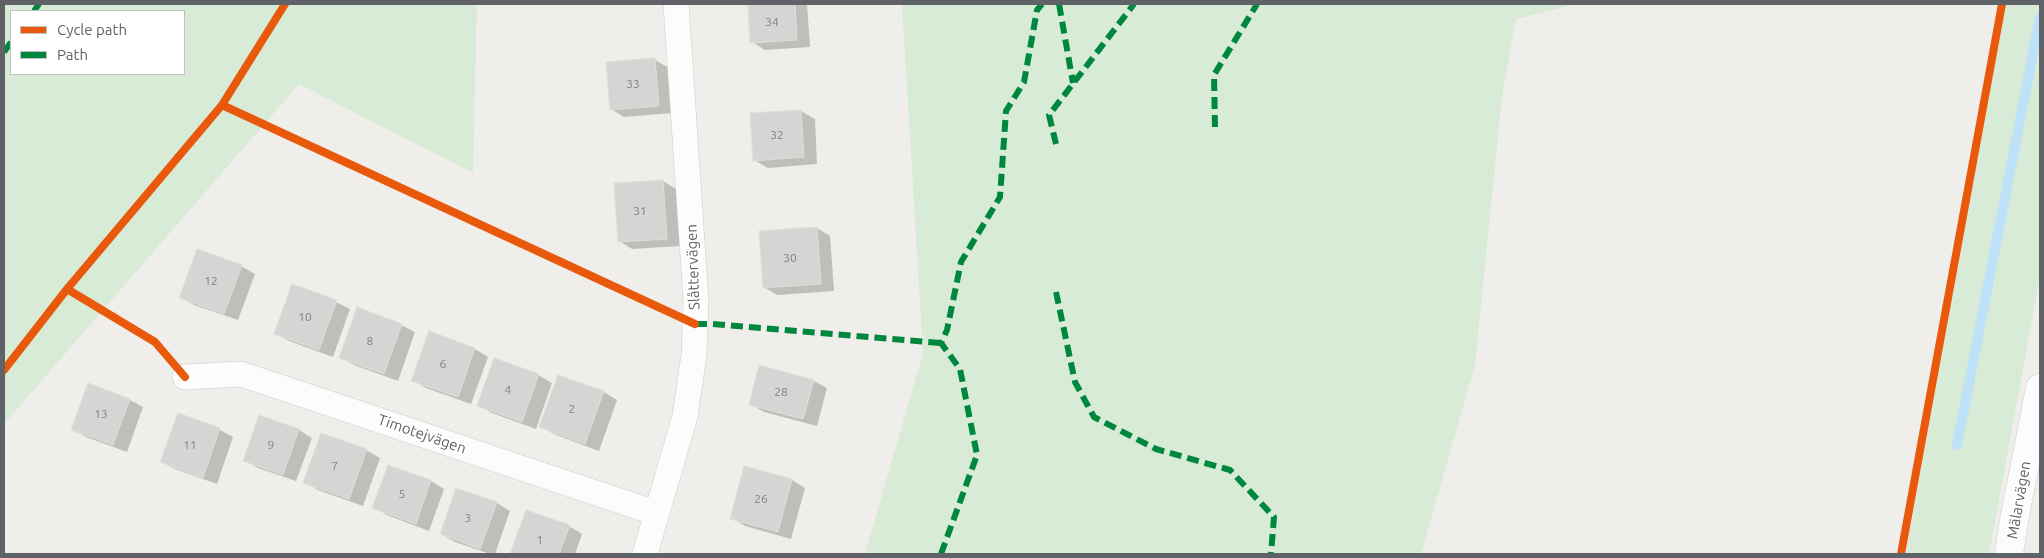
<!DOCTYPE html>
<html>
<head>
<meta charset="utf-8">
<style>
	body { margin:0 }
	#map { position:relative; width:2044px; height:558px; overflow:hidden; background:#efeeea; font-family:Ubuntu,sans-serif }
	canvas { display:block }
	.frame { position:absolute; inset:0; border:5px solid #5f6368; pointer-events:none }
	.legend { position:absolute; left:10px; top:10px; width:175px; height:65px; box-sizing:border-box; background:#fff; border:1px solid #bfc1c3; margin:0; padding:6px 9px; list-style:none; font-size:15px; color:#5f6368 }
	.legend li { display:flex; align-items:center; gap:10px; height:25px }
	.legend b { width:25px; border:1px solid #bfc1c3 }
</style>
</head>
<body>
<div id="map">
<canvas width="2044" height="558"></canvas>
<div class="frame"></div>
<ul class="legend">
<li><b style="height:6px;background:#e8590c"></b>Cycle path</li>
<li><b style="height:6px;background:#00873e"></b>Path</li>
</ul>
</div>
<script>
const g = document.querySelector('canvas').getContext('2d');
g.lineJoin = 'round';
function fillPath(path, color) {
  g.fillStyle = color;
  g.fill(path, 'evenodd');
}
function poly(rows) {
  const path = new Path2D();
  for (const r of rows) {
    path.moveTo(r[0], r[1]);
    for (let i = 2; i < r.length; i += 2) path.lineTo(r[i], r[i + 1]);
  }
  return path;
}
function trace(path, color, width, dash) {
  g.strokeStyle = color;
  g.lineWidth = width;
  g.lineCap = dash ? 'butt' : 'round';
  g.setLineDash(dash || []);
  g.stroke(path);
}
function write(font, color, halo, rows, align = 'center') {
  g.font = font + ' Ubuntu,sans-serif';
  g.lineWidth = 4.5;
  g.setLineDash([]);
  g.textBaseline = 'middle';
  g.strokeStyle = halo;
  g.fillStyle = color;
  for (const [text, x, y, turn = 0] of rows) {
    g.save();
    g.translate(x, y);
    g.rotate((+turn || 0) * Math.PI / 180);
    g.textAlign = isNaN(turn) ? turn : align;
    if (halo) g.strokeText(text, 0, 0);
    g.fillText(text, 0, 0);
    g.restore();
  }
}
const green = poly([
	[4,4,477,4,473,173,299,84,4,424],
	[11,11,184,11,184,74,11,74],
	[902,4,1576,4,1516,19,1502,97,1475,365,1421,554,865,554,923,353],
	[2006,4,2040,4,2040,277,1989,554,1906,554]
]);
const shadow = poly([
	[749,4,807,4,810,47,765,50,752,42],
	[655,60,669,68,672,113,624,117,611,109],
	[801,111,815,119,817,164,768,168,754,160,751,114],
	[663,181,676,189,680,246,632,249,619,241],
	[817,228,830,236,834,291,777,295,764,287],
	[241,266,255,274,238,320,194,305,181,297],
	[292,285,336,302,350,309,333,357,289,341,275,333],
	[401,325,415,332,398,381,354,365,340,357],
	[430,333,475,349,488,357,471,404,426,388,413,380],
	[538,375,552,383,536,429,492,413,478,405],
	[559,376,604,392,617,400,599,451,554,434,541,427],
	[814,381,827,388,817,426,764,412,750,404],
	[130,400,143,407,127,452,86,437,73,430],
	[179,414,220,430,233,437,217,484,175,469,162,462],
	[260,417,299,430,312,438,296,481,258,468,244,460],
	[366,450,380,458,363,506,318,490,305,482],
	[388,466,431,481,444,489,429,531,387,515,374,507],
	[745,468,792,480,805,488,791,539,745,526,732,518],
	[457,489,497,503,510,511,495,554,490,554,455,542,441,534],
	[527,511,569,526,582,534,575,554,512,554]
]);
const stream = poly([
	[1957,445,2040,17]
]);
const building = poly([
	[748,4,795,4,797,40,750,43,748,4],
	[655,58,659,106,610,110,606,62,655,58],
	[801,110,804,157,753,161,750,113,801,110],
	[663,180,667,239,618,242,614,183,663,180],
	[817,227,821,284,763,288,759,231,817,227],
	[197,249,242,265,224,314,179,298,197,249],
	[292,284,337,300,319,350,274,334,292,284],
	[357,307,402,324,384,374,339,358,357,307],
	[429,331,475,348,458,397,411,381,429,331],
	[494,358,539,374,522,422,477,406,494,358],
	[759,365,814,380,803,419,749,405,759,365],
	[558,375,604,391,585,444,539,427,558,375],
	[88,383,130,399,113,445,71,430,88,383],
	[178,413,220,428,203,478,160,462,178,413],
	[259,415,299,429,283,475,243,461,259,415],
	[321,433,367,449,349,499,303,483,321,433],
	[388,465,431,480,416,524,372,508,388,465],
	[744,466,792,479,778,532,730,519,744,466],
	[456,488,497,502,480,549,440,534,456,488],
	[526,510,570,525,559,554,510,554,526,510]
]);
const street = poly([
	[185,377,241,374,656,513],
	[645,554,685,416,694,355,696,301,676,4]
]);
const secondary = poly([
	[2009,554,2013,526,2040,388]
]);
const quiet = poly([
	[1059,4,1073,83],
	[34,11,39,4],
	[4,52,11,42],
	[1215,127,1214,75,1257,4],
	[1056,144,1049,115,1134,4],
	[1056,292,1075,382,1094,417,1156,449,1230,470,1274,517,1271,554],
	[695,324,712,324,941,343],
	[941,554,977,455,960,369,941,343,947,330,961,262,1000,197,1006,111,1024,82,1037,10,1042,4]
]);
const cycleway = poly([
	[222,105,695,324],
	[67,289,155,342,185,377],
	[4,370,67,289,222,105,285,4],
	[1901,554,2002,4]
]);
const numberNames = [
	["34",772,22],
	["33",633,84],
	["32",777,135],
	["31",640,211],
	["30",790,258],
	["12",211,281],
	["10",305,317],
	["8",370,341],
	["6",443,364],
	["4",508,390],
	["28",781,392],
	["2",572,409],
	["13",101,414],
	["11",190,445],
	["9",271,445],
	["7",335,466],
	["5",402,494],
	["26",761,499],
	["3",468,518],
	["1",540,540]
];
const streetNames = [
	["Slåttervägen",693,267,-92],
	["Timotejvägen",422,434,19],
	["Mälarvägen",2019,500,-80]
];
fillPath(green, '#d8ebd6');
fillPath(shadow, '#0003');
trace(stream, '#bfe0f9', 10);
fillPath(building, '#d6d5d3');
trace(building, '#deddd9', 1);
trace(street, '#cbcccc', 26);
trace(secondary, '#cacacb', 29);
trace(street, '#fdfcfc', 25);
trace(secondary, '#fdfcfc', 28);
trace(quiet, '#00873e', 6, [12, 6]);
trace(cycleway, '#e8590c', 8);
write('12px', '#7e8184', null, numberNames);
write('15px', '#5f6368', '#fff', streetNames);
</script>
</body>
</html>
